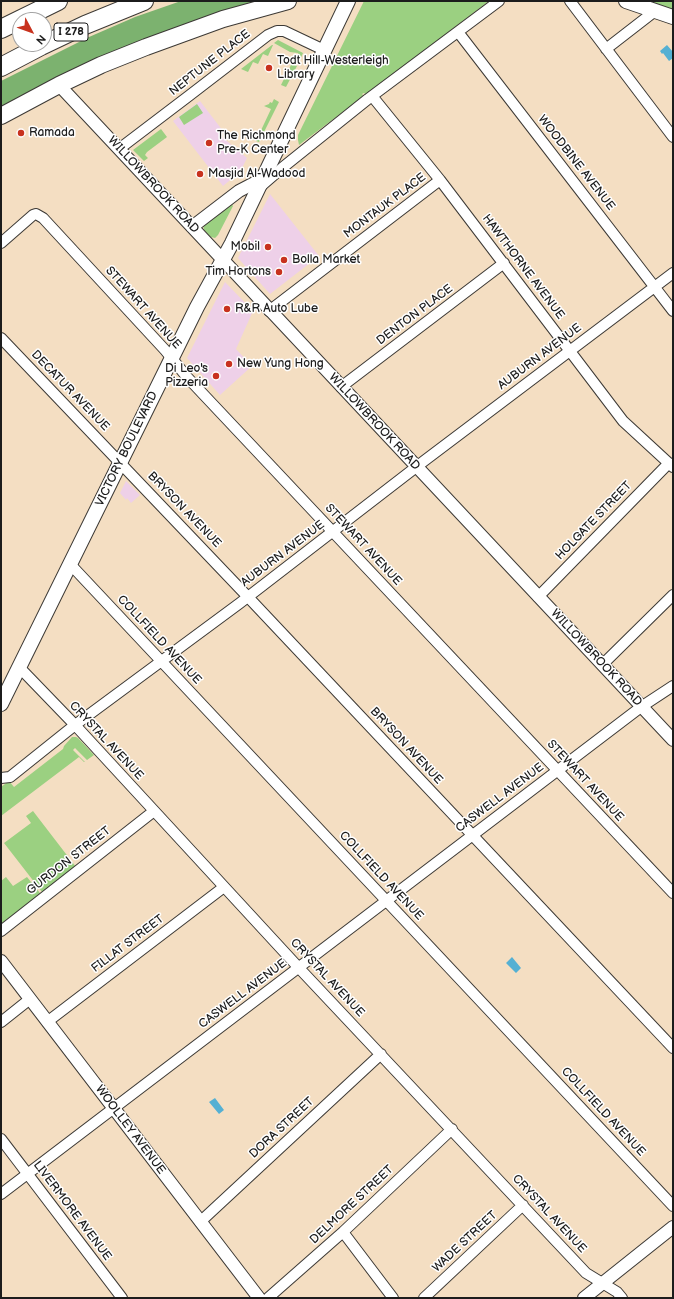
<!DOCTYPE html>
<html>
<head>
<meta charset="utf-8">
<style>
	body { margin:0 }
	#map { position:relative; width:674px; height:1299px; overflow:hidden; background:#f4dec2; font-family:"Balsamiq Sans",sans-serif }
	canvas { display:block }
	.frame { position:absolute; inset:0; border:2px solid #1c1c1c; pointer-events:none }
	.north { position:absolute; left:12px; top:12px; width:40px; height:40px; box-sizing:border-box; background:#fff; border:1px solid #a4a4a4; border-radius:50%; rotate:131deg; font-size:11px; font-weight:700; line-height:16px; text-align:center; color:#1c1c1c }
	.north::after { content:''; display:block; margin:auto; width:14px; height:18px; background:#c8321e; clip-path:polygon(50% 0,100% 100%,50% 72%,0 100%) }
</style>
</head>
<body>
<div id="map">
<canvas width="674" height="1299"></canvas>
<div class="frame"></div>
<div class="north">N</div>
</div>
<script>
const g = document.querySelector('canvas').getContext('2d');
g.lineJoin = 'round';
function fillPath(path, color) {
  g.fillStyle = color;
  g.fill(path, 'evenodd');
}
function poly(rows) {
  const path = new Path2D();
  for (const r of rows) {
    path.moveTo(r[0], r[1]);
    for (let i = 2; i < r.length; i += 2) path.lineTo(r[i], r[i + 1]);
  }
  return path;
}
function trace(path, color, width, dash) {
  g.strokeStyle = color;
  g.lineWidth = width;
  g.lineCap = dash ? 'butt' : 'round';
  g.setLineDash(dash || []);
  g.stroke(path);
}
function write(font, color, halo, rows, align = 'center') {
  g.font = font + ' "Balsamiq Sans",sans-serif';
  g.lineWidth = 3;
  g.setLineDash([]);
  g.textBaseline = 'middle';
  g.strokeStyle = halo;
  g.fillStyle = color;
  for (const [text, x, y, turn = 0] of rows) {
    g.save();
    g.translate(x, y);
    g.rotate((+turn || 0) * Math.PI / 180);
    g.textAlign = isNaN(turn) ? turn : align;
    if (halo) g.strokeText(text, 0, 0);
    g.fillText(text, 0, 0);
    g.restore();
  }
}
const built = poly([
	[200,101,223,131,221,136,247,158,240,172,223,186,173,121],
	[270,194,319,256,270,294,238,258],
	[225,282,253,311,236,349,252,366,220,395,187,358],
	[126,481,140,495,131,503,127,498,126,500,120,493]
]);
const green = poly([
	[364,1,489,1,366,95,364,93,362,94,364,96,299,145,298,140,298,135],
	[644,1,673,1,673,11],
	[278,40,303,53,298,64,293,61,295,56,298,55,298,53,290,52,274,43],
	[272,45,273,45,268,56,263,54,258,64,253,62,248,72,241,69],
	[292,63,297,66,286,87,281,85],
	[274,99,279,102,259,142,256,141,271,109,264,106,269,104,270,102,272,103],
	[197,104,203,113,184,125,179,117],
	[161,129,167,137,147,152,145,155,148,158,144,161,133,150],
	[231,203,233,206,218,235,215,238,211,237,204,230,203,224],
	[72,737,76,737,78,738,94,755,87,760,75,748,73,750,85,762,84,762,79,757,1,816,1,787,9,781,14,787,63,749,64,746],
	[33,811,76,867,1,924,1,881,6,877,13,886,27,877,40,893,42,892,4,843,31,823,26,816]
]);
const forest = poly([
	[181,1,260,1,1,108,1,81,89,37,135,17]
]);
const water = poly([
	[667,45,673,52,673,58,669,61,663,53,662,54,660,51],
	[512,957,521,968,516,973,506,963],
	[215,1098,224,1110,219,1114,209,1102]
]);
const minor = poly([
	[570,1,673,137],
	[458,32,673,311],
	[606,49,655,11],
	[372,96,440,180,623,421,673,467],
	[119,149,190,95,268,35,277,31,284,31,324,50],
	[260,187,282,168,368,99,499,1],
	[1,243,33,215,36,214,43,218,165,350,187,377,673,893],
	[269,311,440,180],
	[1,338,248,597,673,1048],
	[341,387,504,263],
	[70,564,673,1206],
	[538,597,669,463],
	[602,665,673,595],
	[19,667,75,725,299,968,586,1273,617,1292,622,1298],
	[1,778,10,777,75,725,240,603,424,461,673,273],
	[1,931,154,811],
	[1,1022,30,999],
	[47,1022,224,887],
	[1,1139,122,1298],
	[1,1194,641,707,673,686],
	[200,1222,381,1054],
	[343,1232,393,1298],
	[268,1298,343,1232,452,1129],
	[424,1298,523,1205]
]);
const tertiary = poly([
	[59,85,673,740],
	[192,227,239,191,262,179],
	[1,961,259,1298],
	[584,1298,673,1227]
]);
const secondary = poly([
	[626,1,673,17],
	[1,704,197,307,232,243,348,1]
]);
const primary = poly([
	[1,116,59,85,101,65,146,47,223,19,288,1]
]);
const motorway = poly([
	[1,29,58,1],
	[1,67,41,46,85,25,144,1]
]);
const markers = [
	[269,68,4,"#c8321e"],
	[21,133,4,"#c8321e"],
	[209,143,4,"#c8321e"],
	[200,174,4,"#c8321e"],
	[268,247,4,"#c8321e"],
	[284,260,4,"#c8321e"],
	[279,272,4,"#c8321e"],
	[227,309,4,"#c8321e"],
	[229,364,4,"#c8321e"],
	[216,376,4,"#c8321e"]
];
const shields = [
	[71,32,34]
];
const shieldNames = [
	["I 278",71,32]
];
const poiNames = [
	["Todt Hill-Westerleigh",277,61],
	["Library",277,75],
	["Ramada",29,133],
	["The Richmond",217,136],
	["Pre-K Center",217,150],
	["Masjid Al-Wadood",208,174],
	["Mobil",260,247,"right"],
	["Bolla Market",292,260],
	["Tim Hortons",271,272,"right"],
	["R&R Auto Lube",235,309],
	["New Yung Hong",237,364],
	["Di Leo's",208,369,"right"],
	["Pizzeria",208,383,"right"]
];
const streetNames = [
	["NEPTUNE PLACE",210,63,-38],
	["WOODBINE AVENUE",576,163,52],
	["WILLOWBROOK ROAD",153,185,47],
	["MONTAUK PLACE",385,206,-37],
	["HAWTHORNE AVENUE",523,267,53],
	["STEWART AVENUE",143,308,48],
	["DENTON PLACE",415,315,-37],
	["AUBURN AVENUE",540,357,-37],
	["DECATUR AVENUE",70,391,46],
	["WILLOWBROOK ROAD",374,422,47],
	["VICTORY BOULEVARD",127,449,-64],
	["BRYSON AVENUE",184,510,46],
	["HOLGATE STREET",594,521,-46],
	["STEWART AVENUE",363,545,47],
	["AUBURN AVENUE",283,554,-37],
	["COLLFIELD AVENUE",159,640,47],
	["WILLOWBROOK ROAD",596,658,47],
	["CRYSTAL AVENUE",106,741,47],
	["BRYSON AVENUE",406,746,47],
	["STEWART AVENUE",585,781,47],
	["CASWELL AVENUE",500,798,-37],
	["GURDON STREET",69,861,-38],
	["COLLFIELD AVENUE",381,876,47],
	["FILLAT STREET",128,944,-37],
	["CRYSTAL AVENUE",327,978,47],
	["CASWELL AVENUE",243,994,-37],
	["COLLFIELD AVENUE",603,1112,47],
	["DORA STREET",282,1128,-43],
	["WOOLLEY AVENUE",130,1130,53],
	["DELMORE STREET",352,1205,-43],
	["LIVERMORE AVENUE",72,1211,53],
	["CRYSTAL AVENUE",549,1214,47],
	["WADE STREET",465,1242,-43]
];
fillPath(built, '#eed0e8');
fillPath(green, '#9bd081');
fillPath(forest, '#7cb26f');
fillPath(water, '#55b0d3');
trace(minor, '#3c3935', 12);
trace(tertiary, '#3c3935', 14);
trace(secondary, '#3c3935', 16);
trace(primary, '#3c3935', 18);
trace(motorway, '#3c3935', 20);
trace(minor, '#fff', 10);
trace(tertiary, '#fff', 12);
trace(secondary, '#fff', 14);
trace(primary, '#fff', 16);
trace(motorway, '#fff', 18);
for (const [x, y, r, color] of markers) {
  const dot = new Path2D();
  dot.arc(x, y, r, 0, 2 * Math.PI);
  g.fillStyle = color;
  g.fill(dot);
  trace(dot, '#fff', 1.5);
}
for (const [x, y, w] of shields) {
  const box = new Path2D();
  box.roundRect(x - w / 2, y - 9, w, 18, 3);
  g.fillStyle = '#fff';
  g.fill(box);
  trace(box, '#1c1c1c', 1);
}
write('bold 11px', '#1c1c1c', null, shieldNames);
write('12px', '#1c1c1c', '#fff', poiNames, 'left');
write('12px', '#1c1c1c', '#fff', streetNames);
</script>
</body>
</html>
